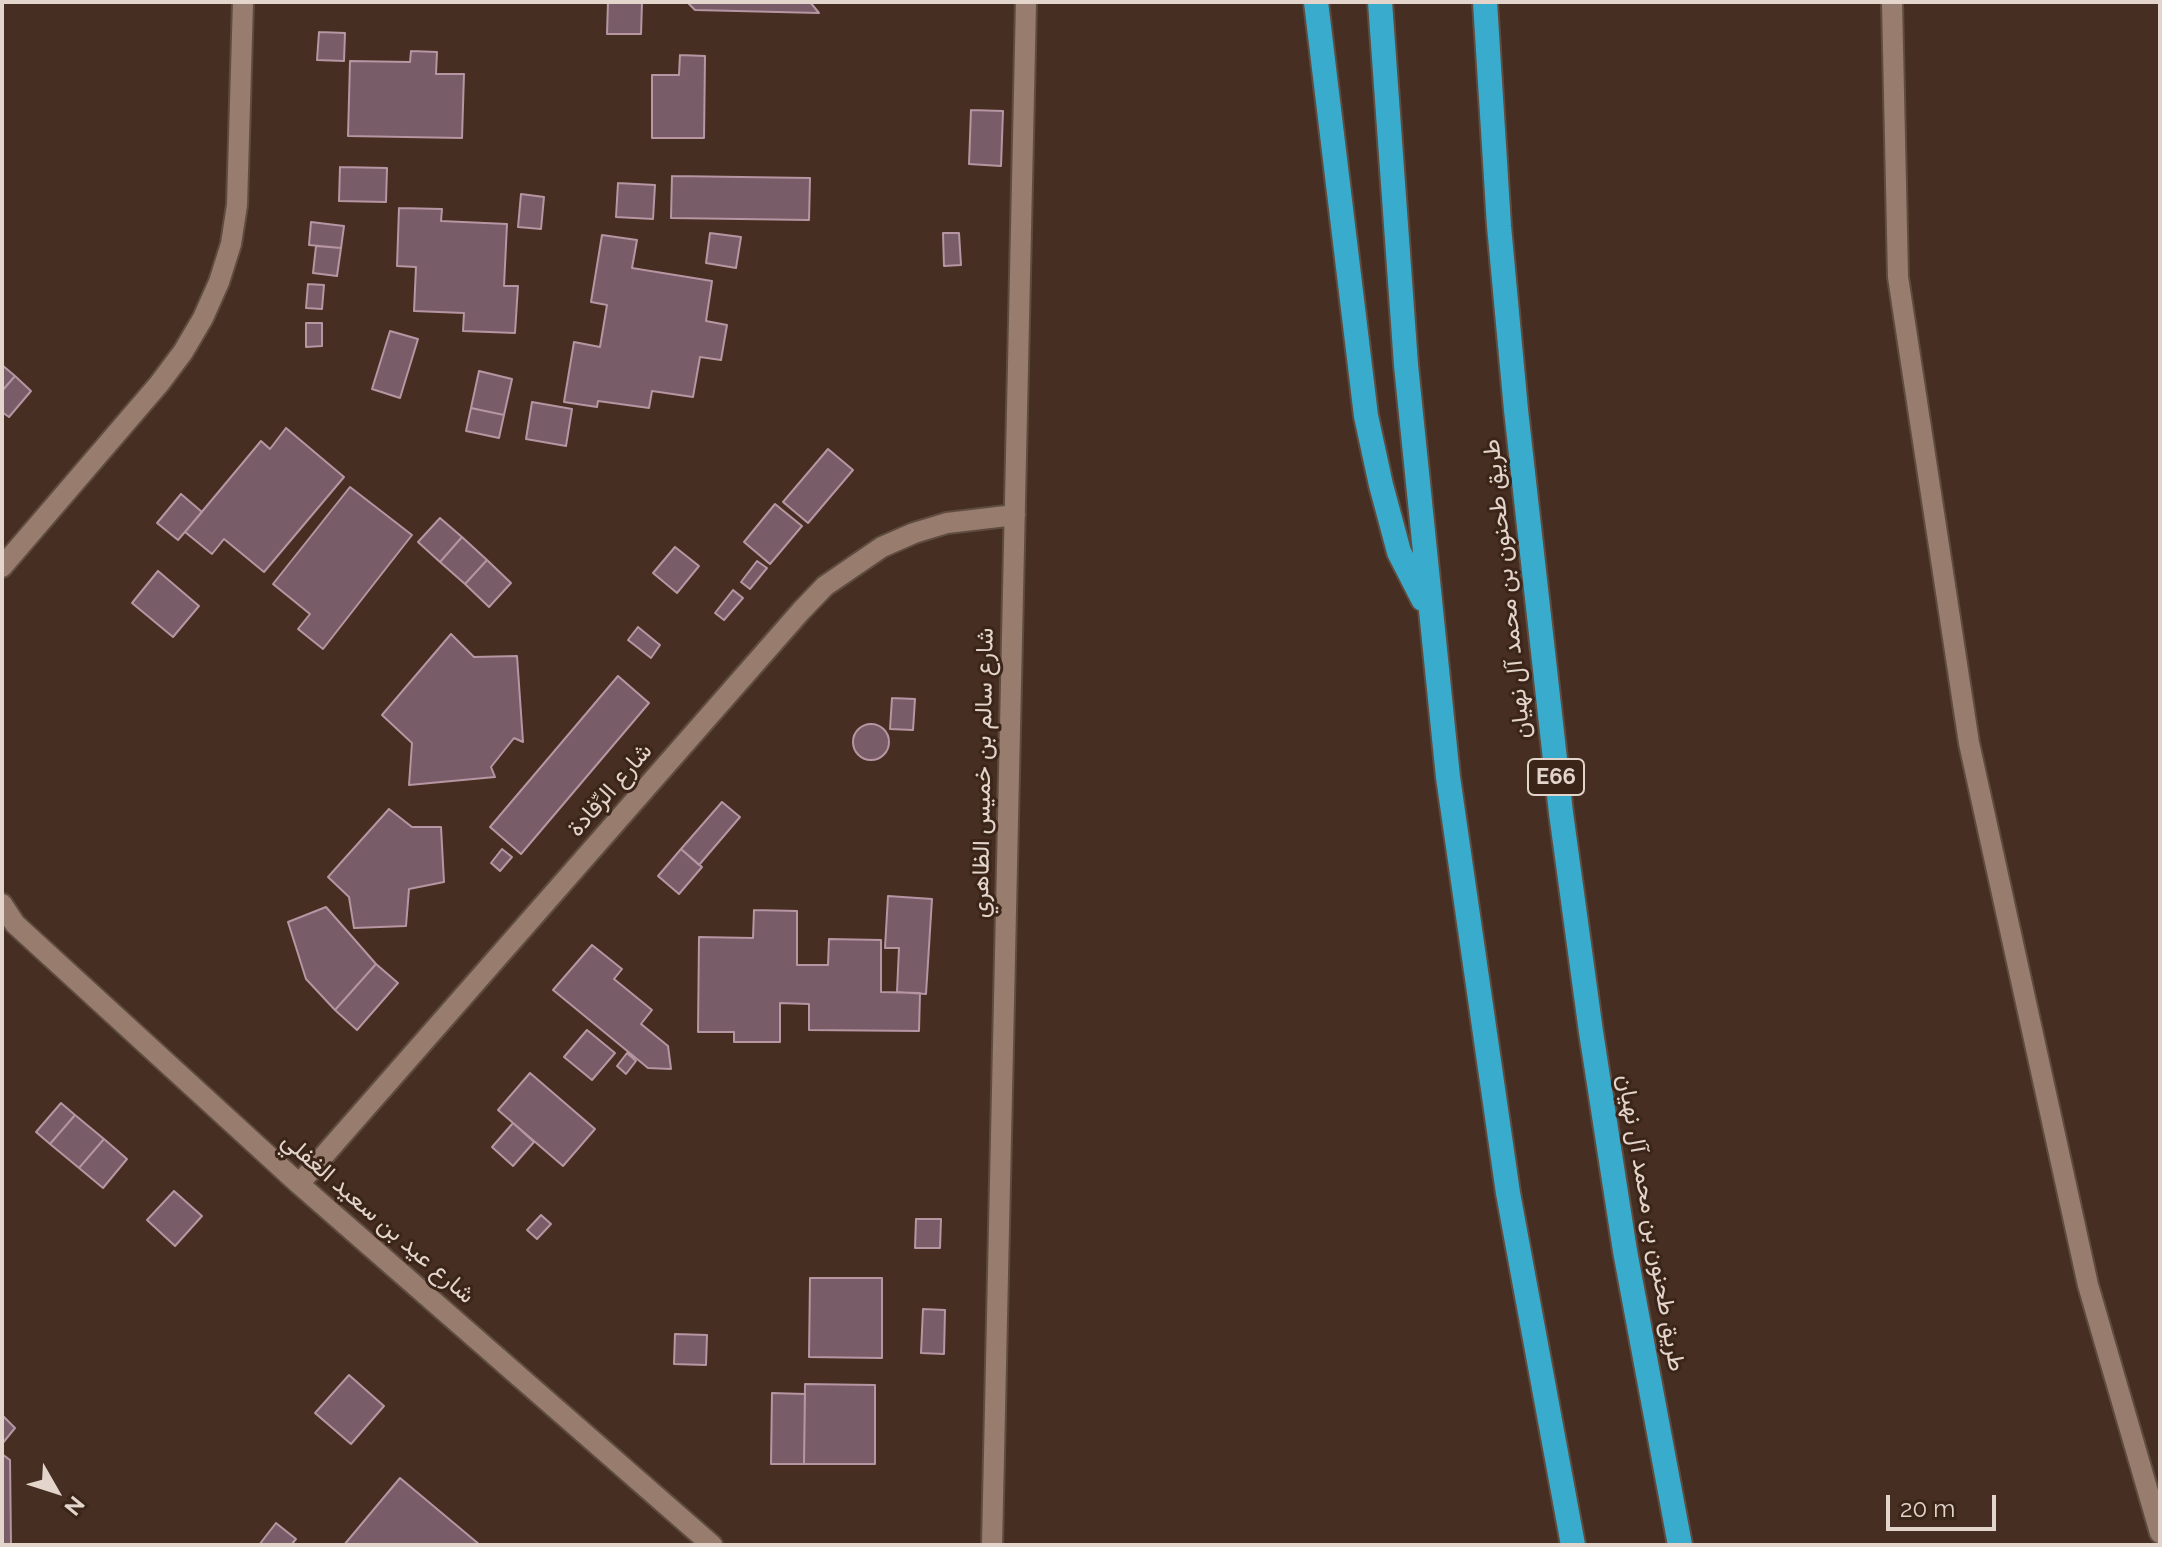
<!DOCTYPE html>
<html>
<head>
<meta charset="utf-8">
<style>
	body { margin:0 }
	#map { position:relative; width:2162px; height:1547px; overflow:hidden; background:#462f22; font-family:Raleway,sans-serif }
	canvas { display:block }
	.frame { position:absolute; inset:0; border:4px solid #e3d4cc; pointer-events:none }
	.north { position:absolute; left:16px; top:1451px; width:80px; height:80px; -webkit-text-stroke:6px #3b2518; paint-order:stroke; rotate:129deg; font-size:22px; font-weight:700; line-height:32px; text-align:center; color:#e3d4cc }
	.north::after { content:''; display:block; margin:auto; width:28px; height:36px; background:#e3d4cc; clip-path:polygon(50% 0,100% 100%,50% 72%,0 100%) }
	.scale { position:absolute; left:1886px; top:1495px; width:110px; height:36px; box-sizing:border-box; border:4px solid #e3d4cc; border-top:0; padding-left:10px; font-size:24px; line-height:28px; white-space:nowrap; color:#e3d4cc; -webkit-text-stroke:6px #3b2518; paint-order:stroke }
</style>
</head>
<body>
<div id="map">
<canvas width="2162" height="1547"></canvas>
<div class="frame"></div>
<div class="north">N</div>
<div class="scale">20 m</div>
</div>
<script>
const g = document.querySelector('canvas').getContext('2d');
g.lineJoin = 'round';
function fillPath(path, color) {
  g.fillStyle = color;
  g.fill(path, 'evenodd');
}
function poly(rows) {
  const path = new Path2D();
  for (const r of rows) {
    if (r.length === 3) {
      path.moveTo(r[0] + r[2], r[1]);
      path.arc(r[0], r[1], r[2], 0, 2 * Math.PI);
      continue;
    }
    path.moveTo(r[0], r[1]);
    for (let i = 2; i < r.length; i += 2) path.lineTo(r[i], r[i + 1]);
  }
  return path;
}
function trace(path, color, width, dash) {
  g.strokeStyle = color;
  g.lineWidth = width;
  g.lineCap = dash ? 'butt' : 'round';
  g.setLineDash(dash || []);
  g.stroke(path);
}
function write(font, color, halo, rows, align = 'center') {
  g.font = font + ' Raleway,Vazirmatn,sans-serif';
  g.lineWidth = 6;
  g.setLineDash([]);
  g.textBaseline = 'middle';
  g.strokeStyle = halo;
  g.fillStyle = color;
  for (const [text, x, y, turn = 0] of rows) {
    g.save();
    g.translate(x, y);
    g.rotate((+turn || 0) * Math.PI / 180);
    g.textAlign = isNaN(turn) ? turn : align;
    if (halo) g.strokeText(text, 0, 0);
    g.fillText(text, 0, 0);
    g.restore();
  }
}
const building = poly([
	[608,2,642,2,641,34,607,34,608,2],
	[687,2,810,2,819,13,695,10,687,2],
	[319,32,345,33,344,61,317,60,319,32],
	[411,51,437,52,436,74,464,74,462,138,348,136,350,61,410,62,411,51],
	[680,55,705,56,704,138,652,138,652,75,679,75,680,55],
	[971,110,1003,111,1001,166,969,164,971,110],
	[340,167,387,168,386,202,339,201,340,167],
	[672,176,810,178,809,220,671,218,672,176],
	[618,183,655,185,653,219,616,217,618,183],
	[521,194,544,197,541,229,518,227,521,194],
	[399,208,442,209,441,221,507,224,504,286,518,286,515,333,463,331,464,313,414,311,416,267,397,266,399,208],
	[311,222,344,226,341,248,309,245,311,222],
	[710,233,741,237,736,268,706,263,710,233],
	[943,233,959,233,961,265,944,266,943,233],
	[602,235,637,240,632,268,712,281,706,321,727,325,721,360,700,357,693,397,652,391,649,408,598,401,597,407,564,402,574,342,600,347,607,305,591,302,602,235],
	[316,246,341,248,337,276,313,273,316,246],
	[308,284,324,285,322,309,306,308,308,284],
	[306,323,322,323,322,346,306,347,306,323],
	[390,331,418,339,400,398,372,389,390,331],
	[2,365,15,376,2,391,2,365],
	[479,371,512,379,504,415,471,408,479,371],
	[15,376,31,391,9,417,2,412,2,391,15,376],
	[532,402,572,409,566,446,526,439,532,402],
	[471,408,504,415,499,438,466,431,471,408],
	[286,428,344,477,264,572,224,539,212,554,185,532,261,441,270,449,286,428],
	[828,449,853,470,808,523,783,502,828,449],
	[350,487,412,535,323,649,298,629,310,614,273,584,350,487],
	[181,494,202,512,178,540,157,523,181,494],
	[775,504,802,526,770,564,744,542,775,504],
	[440,518,462,537,440,562,418,542,440,518],
	[462,537,487,560,465,584,440,562,462,537],
	[675,547,699,566,677,593,653,573,675,547],
	[487,560,511,583,489,607,465,584,487,560],
	[757,561,767,568,750,589,741,582,757,561],
	[158,571,199,606,173,637,132,603,158,571],
	[733,590,743,598,724,620,715,613,733,590],
	[638,627,660,645,651,658,628,640,638,627],
	[451,634,474,657,517,656,523,742,514,738,491,767,495,777,409,785,412,743,382,715,451,634],
	[618,676,649,703,521,854,490,827,618,676],
	[892,698,915,699,913,730,890,729,892,698],
	[871,742,18],
	[722,802,740,817,699,865,681,849,722,802],
	[389,809,412,827,441,827,444,882,409,889,406,926,354,928,349,897,328,877,389,809],
	[502,849,512,857,500,871,491,863,502,849],
	[681,849,702,867,679,894,658,876,681,849],
	[888,896,932,899,926,994,897,992,899,948,885,948,888,896],
	[326,907,376,964,335,1010,306,979,288,922,326,907],
	[754,910,797,911,797,965,828,965,829,939,881,940,881,992,920,993,919,1031,809,1030,809,1004,780,1003,780,1042,734,1042,734,1032,698,1032,699,937,753,938,754,910],
	[592,945,622,969,614,979,652,1010,641,1024,668,1046,671,1069,648,1068,553,990,592,945],
	[376,964,398,983,357,1030,335,1010,376,964],
	[587,1030,615,1053,592,1080,564,1057,587,1030],
	[627,1053,636,1061,626,1074,617,1066,627,1053],
	[530,1073,595,1129,563,1166,498,1110,530,1073],
	[61,1103,75,1115,50,1144,36,1132,61,1103],
	[75,1115,104,1139,79,1168,50,1144,75,1115],
	[513,1123,534,1142,513,1166,492,1147,513,1123],
	[104,1139,127,1159,103,1188,79,1168,104,1139],
	[174,1191,202,1216,175,1246,147,1220,174,1191],
	[541,1215,551,1224,537,1239,527,1230,541,1215],
	[916,1219,941,1219,940,1248,915,1248,916,1219],
	[810,1278,882,1278,882,1358,809,1357,810,1278],
	[923,1309,945,1310,944,1354,921,1353,923,1309],
	[675,1334,707,1335,706,1365,674,1364,675,1334],
	[349,1375,384,1406,351,1444,315,1413,349,1375],
	[805,1384,875,1385,875,1464,804,1464,805,1384],
	[772,1393,805,1394,804,1464,771,1464,772,1393],
	[2,1415,15,1428,2,1444,2,1415],
	[2,1454,10,1460,11,1545,2,1545,2,1454],
	[400,1478,480,1545,344,1545,400,1478],
	[276,1523,296,1539,291,1545,259,1545,276,1523]
]);
const minor = poly([
	[1892,2,1898,277,1969,743,2088,1285,2160,1533],
	[2,567,159,384,183,352,203,318,219,282,231,244,237,205,243,2],
	[2,904,15,924,299,1184,712,1545],
	[299,1184,801,611,825,586,882,547,914,533,947,523,1015,515],
	[992,1545,1026,2]
]);
const highway = poly([
	[1316,2,1366,416,1381,485,1399,552,1423,599],
	[1380,2,1406,365,1448,777,1508,1193,1573,1545],
	[1485,2,1499,226,1516,410,1561,813,1591,1032,1625,1251,1680,1545]
]);
const shields = [
	[1556,777,56]
];
const shieldNames = [
	["E66",1556,777]
];
const streetNames = [
	["طريق طحنون بن محمد آل نهيان",1507,589,-96],
	["شارع سالم بن خميس الظاهري",983,773,-89],
	["شارع الرِّفادة",610,790,-49],
	["شارع عيد بن سعيد الغفلي",378,1218,41],
	["طريق طحنون بن محمد آل نهيان",1651,1223,80]
];
fillPath(building, '#785c67');
trace(building, '#b596a2', 2);
trace(minor, '#5f4c40', 24);
trace(highway, '#5f4c40', 28);
trace(minor, '#987d6e', 20);
trace(highway, '#39accd', 24);
for (const [x, y, w] of shields) {
  const box = new Path2D();
  box.roundRect(x - w / 2, y - 18, w, 36, 6);
  g.fillStyle = '#3b2518';
  g.fill(box);
  trace(box, '#e3d4cc', 2);
}
write('bold 22px', '#e3d4cc', null, shieldNames);
write('24px', '#e3d4cc', '#3b2518', streetNames);
</script>
</body>
</html>
